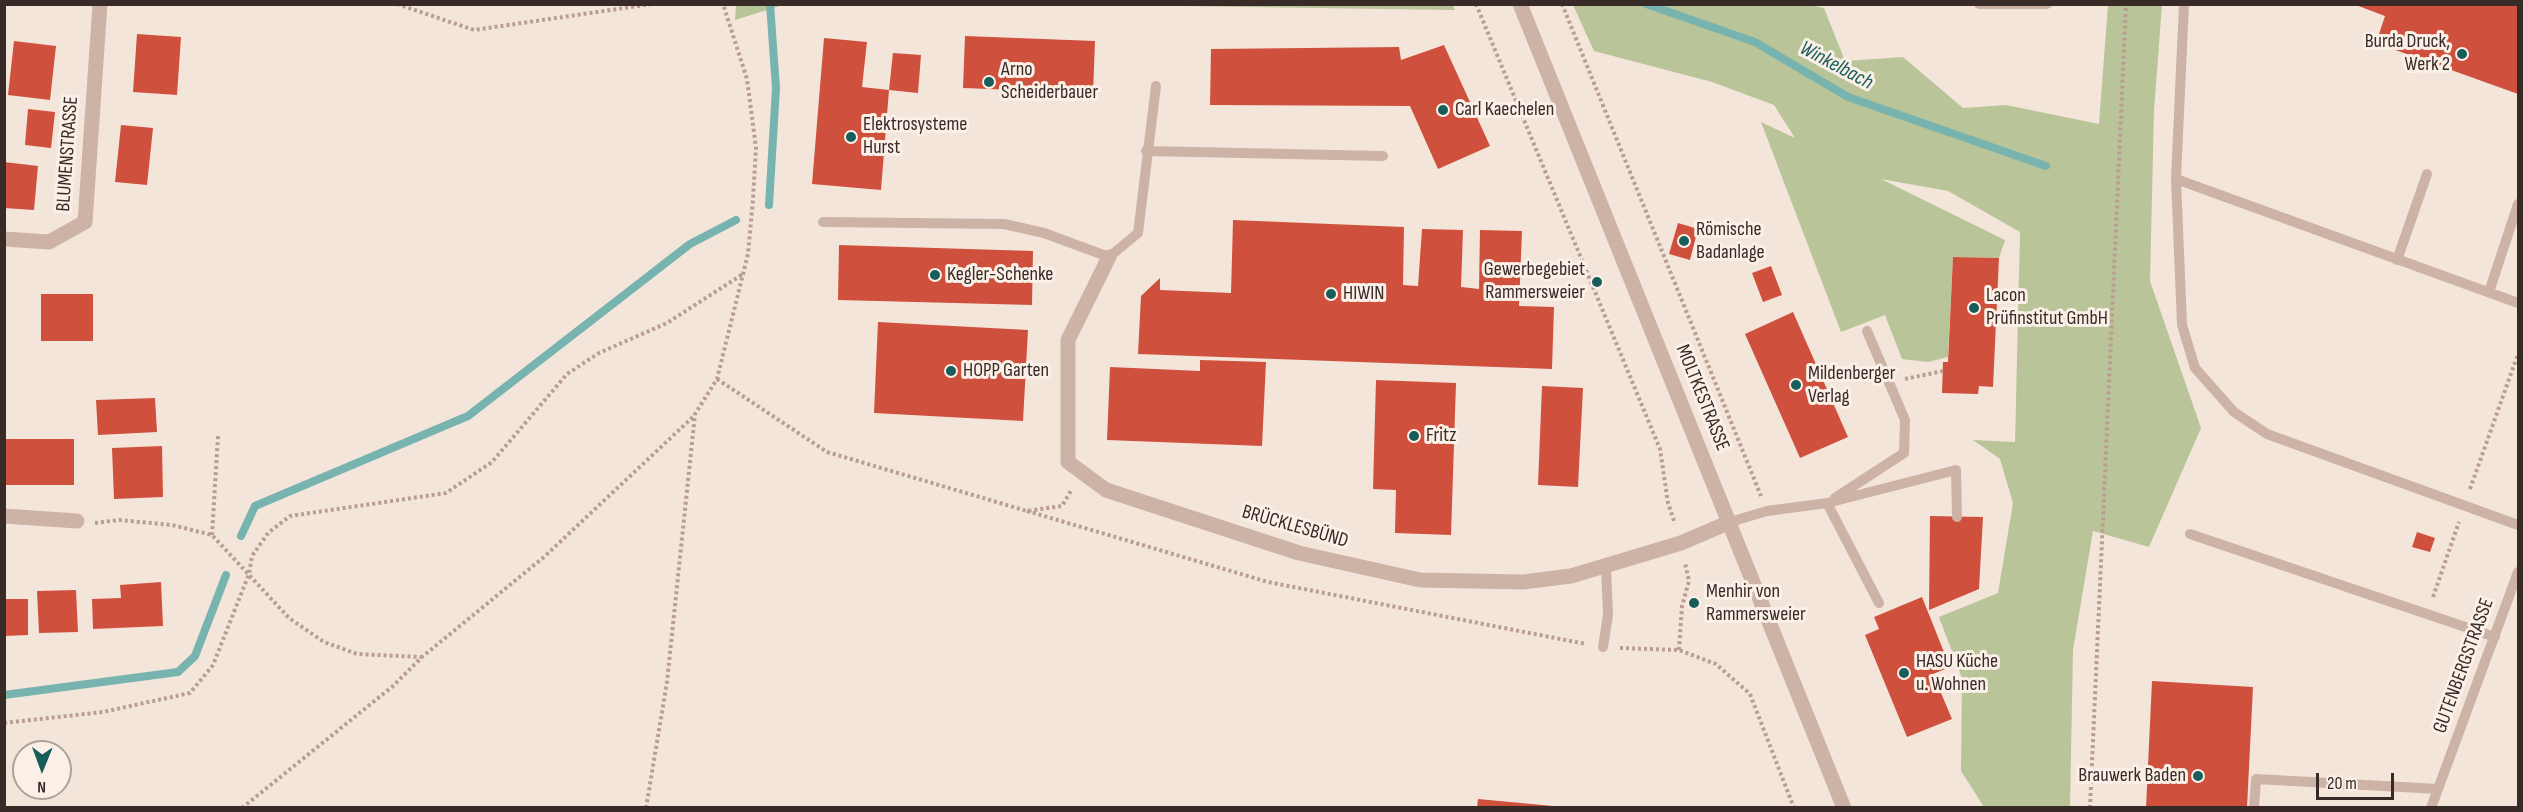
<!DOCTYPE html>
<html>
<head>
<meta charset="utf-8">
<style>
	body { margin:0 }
	#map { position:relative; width:2523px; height:812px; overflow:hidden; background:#f4e5db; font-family:"Sofia Sans Condensed",sans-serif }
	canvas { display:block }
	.frame { position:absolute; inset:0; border:6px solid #382b27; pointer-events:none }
	.north { position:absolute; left:12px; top:740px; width:60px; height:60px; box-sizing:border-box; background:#fbf0e7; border:2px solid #ada19a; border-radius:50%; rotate:181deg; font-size:16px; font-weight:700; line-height:24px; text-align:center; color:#382b27 }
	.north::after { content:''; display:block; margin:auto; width:21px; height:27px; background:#195d5a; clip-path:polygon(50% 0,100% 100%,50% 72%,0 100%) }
	.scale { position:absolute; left:2316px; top:773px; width:78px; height:27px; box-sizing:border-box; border:3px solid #382b27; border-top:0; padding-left:8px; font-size:18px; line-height:21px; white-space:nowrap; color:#382b27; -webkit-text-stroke:4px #fbf0e7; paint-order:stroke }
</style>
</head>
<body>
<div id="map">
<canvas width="2523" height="812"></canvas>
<div class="frame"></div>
<div class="north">N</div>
<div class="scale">20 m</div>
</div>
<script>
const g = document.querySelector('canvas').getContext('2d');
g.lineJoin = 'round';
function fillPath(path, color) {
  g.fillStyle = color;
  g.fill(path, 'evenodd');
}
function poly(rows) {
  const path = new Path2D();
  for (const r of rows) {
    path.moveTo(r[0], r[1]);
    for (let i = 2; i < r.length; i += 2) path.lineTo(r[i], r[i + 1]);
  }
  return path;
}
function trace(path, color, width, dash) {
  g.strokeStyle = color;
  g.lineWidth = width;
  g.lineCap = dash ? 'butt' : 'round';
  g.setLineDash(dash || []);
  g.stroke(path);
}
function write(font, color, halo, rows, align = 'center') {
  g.font = font + ' "Sofia Sans Condensed",sans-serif';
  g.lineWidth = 6;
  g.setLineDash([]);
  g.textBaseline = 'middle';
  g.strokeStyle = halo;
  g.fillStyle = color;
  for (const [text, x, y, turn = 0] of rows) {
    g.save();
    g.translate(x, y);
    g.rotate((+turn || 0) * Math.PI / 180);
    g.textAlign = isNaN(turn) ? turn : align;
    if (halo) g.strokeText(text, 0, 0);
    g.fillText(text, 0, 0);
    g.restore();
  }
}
const green = poly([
	[736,5,736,4,783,5,735,20],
	[1453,5,1455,10,1109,5,1453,4],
	[1573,5,1810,5,1824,8,1845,61,1903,57,1963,108,2006,105,2099,124,2108,5,2162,5,2154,111,2150,281,2201,428,2149,547,2093,531,2073,650,2070,807,1984,807,1961,771,1962,678,1939,617,1998,593,2013,503,2000,459,1973,440,2015,442,2020,232,1948,191,1881,179,2005,240,1999,258,1953,257,1948,357,1928,362,1902,359,1885,315,1841,332,1761,122,1795,138,1774,105,1712,82,1594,51]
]);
const stream = poly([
	[1646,4,1755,42,1848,97,2046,166],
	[769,205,776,88,770,4],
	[241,536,255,506,468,416,690,244,736,220],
	[4,695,178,672,195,656,226,575]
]);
const building = poly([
	[2353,4,2518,4,2518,94,2376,43,2385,16],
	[137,34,181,37,177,95,133,92],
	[965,36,1095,41,1093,93,963,88],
	[824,38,867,42,862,87,889,90,893,53,921,55,918,93,889,90,881,190,812,184],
	[14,41,56,46,50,100,8,95],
	[1444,45,1490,146,1438,169,1410,106,1210,105,1211,49,1399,47,1401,60],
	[28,109,55,112,51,148,25,145],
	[121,125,153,128,147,185,115,182],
	[4,162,38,166,34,210,4,208],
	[1233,220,1404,227,1403,285,1418,286,1422,229,1463,230,1461,287,1479,289,1480,230,1522,231,1519,306,1554,307,1552,369,1138,354,1141,296,1160,278,1160,290,1231,293],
	[1678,223,1698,229,1690,260,1669,254],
	[839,245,1033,251,1032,305,838,300],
	[1953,257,1999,258,1993,387,1979,386,1978,394,1942,393,1943,362,1948,362],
	[1771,266,1782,295,1763,302,1752,273],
	[41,294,93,294,93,341,41,341],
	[1793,312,1848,437,1800,458,1745,334],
	[878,322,1028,330,1023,421,874,413],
	[1200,360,1266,362,1262,446,1107,440,1110,367,1200,371],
	[1376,380,1456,383,1451,535,1395,533,1396,490,1373,489],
	[1542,386,1583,388,1578,487,1538,485],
	[155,398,157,432,98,435,96,400],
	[4,439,74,439,74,485,4,485],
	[162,446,163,497,114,499,112,448],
	[1930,516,1983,517,1979,589,1929,610],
	[2417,532,2435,538,2430,552,2412,547],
	[161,582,163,626,93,629,92,599,121,598,120,585],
	[76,590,78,632,39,633,37,591],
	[1922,597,1950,667,1933,674,1952,719,1907,737,1865,635,1879,629,1874,617],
	[4,599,28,599,28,635,4,636],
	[2152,681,2253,687,2247,808,2146,808],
	[1478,799,1553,806,1553,808,1477,808]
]);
const path = poly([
	[397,4,474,30,652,4],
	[1476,4,1660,449,1668,503,1675,524],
	[1562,4,1761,496],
	[717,379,827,452,1027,511,1062,506,1072,489],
	[1905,379,1943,371],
	[2470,489,2518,354],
	[1027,511,1268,582,1586,644],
	[95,523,119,520,172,525,212,535,289,618,324,642,357,654,421,657],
	[212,535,218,436],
	[2433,597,2459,522],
	[1620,648,1679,650,1716,664,1750,694,1794,808],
	[1679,650,1682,606,1689,581,1685,563],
	[4,723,103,712,190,693,213,665,249,574,252,556,268,533,290,516,446,493,492,462,567,374,599,353,667,323,743,274],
	[242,808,393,686,422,657,544,557,695,415],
	[646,808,667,682,695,414,717,379,748,254,753,199,756,148,747,79,723,4],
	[2090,808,2126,4]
]);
const service = poly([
	[1979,4,2047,4],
	[2184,4,2176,179,2182,325,2195,368,2234,412,2267,434,2518,525],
	[1146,151,1383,156],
	[2176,179,2518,303],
	[823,222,1004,224,1044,233,1109,257,1138,233,1156,86],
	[2397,260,2427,174],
	[2489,292,2518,204],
	[1835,498,1904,453,1905,420,1867,331],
	[1827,503,1879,603],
	[1730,522,1767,511,1827,503,1956,470,1957,517],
	[2190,534,2495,637],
	[1603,647,1608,615,1606,567],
	[2254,808,2256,779,2438,789],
	[2431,808,2518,572]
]);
const minor = poly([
	[4,239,49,242,85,222,100,4],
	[1109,257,1068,340,1068,462,1106,490,1299,553,1420,580,1523,582,1571,576,1681,543,1730,522],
	[4,516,77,521]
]);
const tertiary = poly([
	[1520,4,1844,808]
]);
const markers = [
	[2462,54,6,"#195d5a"],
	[989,82,6,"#195d5a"],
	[1443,110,6,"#195d5a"],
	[851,137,6,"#195d5a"],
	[1684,241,6,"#195d5a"],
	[935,275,6,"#195d5a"],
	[1597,282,6,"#195d5a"],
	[1331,294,6,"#195d5a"],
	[1974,308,6,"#195d5a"],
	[951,371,6,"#195d5a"],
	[1796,385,6,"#195d5a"],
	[1414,436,6,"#195d5a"],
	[1694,603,6,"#195d5a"],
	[1904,673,6,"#195d5a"],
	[2198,776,6,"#195d5a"]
];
const poiNames = [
	["Burda Druck,",2450,42,"right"],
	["Werk 2",2450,65,"right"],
	["Arno",1001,70],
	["Scheiderbauer",1001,93],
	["Carl Kaechelen",1455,110],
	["Elektrosysteme",863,125],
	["Hurst",863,148],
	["Römische",1696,230],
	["Badanlage",1696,253],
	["Gewerbegebiet",1585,270,"right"],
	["Rammersweier",1585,293,"right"],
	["Kegler-Schenke",947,275],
	["HIWIN",1343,294],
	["Lacon",1986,296],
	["Prüfinstitut GmbH",1986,319],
	["HOPP Garten",963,371],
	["Mildenberger",1808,374],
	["Verlag",1808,397],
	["Fritz",1426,436],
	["Menhir von",1706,592],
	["Rammersweier",1706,615],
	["HASU Küche",1916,662],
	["u. Wohnen",1916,685],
	["Brauwerk Baden",2186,776,"right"]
];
const streetNames = [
	["BLUMENSTRASSE",68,154,-86],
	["MOLTKESTRASSE",1702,398,68],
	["BRÜCKLESBÜND",1295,527,16],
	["GUTENBERGSTRASSE",2464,666,-70]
];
const waterNames = [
	["Winkelbach",1836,66,28]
];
fillPath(green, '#bac499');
trace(stream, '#77b3af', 8);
fillPath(building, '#cf513d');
trace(path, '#b99d90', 4, [3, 3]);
trace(service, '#cdb3a6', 10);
trace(minor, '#cdb3a6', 15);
trace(tertiary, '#cdb3a6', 15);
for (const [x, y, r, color] of markers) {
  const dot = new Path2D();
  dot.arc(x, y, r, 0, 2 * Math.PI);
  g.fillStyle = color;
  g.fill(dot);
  trace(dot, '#fbf0e7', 2);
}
write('20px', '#382b27', '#fbf0e7', poiNames, 'left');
write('20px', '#382b27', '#fbf0e7', streetNames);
write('italic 21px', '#195d5a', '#fbf0e7', waterNames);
</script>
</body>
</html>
